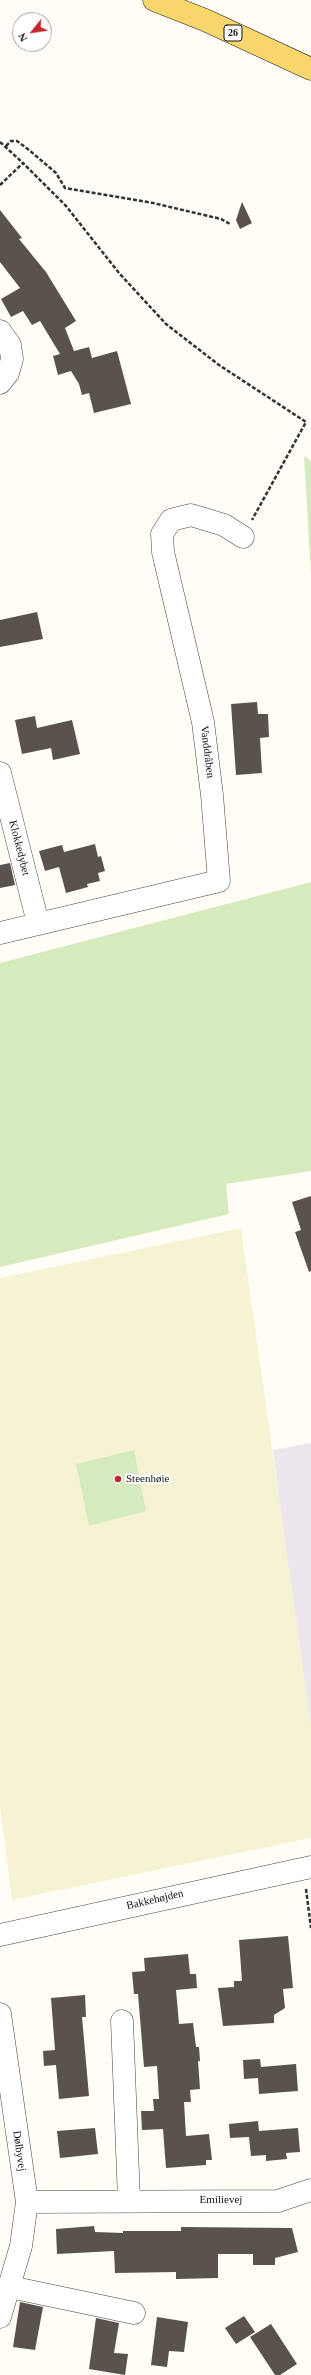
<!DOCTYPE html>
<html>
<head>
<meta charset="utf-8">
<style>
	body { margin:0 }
	#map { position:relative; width:311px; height:2375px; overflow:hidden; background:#fffdf5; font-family:Georgia,serif }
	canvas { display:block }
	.north { position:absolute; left:12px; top:12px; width:40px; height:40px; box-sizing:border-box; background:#fff; border:1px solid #a0a0a0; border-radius:50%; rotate:240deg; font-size:11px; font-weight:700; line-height:16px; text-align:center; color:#111 }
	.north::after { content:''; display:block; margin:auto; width:14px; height:18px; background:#c4262e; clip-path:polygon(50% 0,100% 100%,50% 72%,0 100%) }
</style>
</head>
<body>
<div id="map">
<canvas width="311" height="2375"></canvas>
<div class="north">N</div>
</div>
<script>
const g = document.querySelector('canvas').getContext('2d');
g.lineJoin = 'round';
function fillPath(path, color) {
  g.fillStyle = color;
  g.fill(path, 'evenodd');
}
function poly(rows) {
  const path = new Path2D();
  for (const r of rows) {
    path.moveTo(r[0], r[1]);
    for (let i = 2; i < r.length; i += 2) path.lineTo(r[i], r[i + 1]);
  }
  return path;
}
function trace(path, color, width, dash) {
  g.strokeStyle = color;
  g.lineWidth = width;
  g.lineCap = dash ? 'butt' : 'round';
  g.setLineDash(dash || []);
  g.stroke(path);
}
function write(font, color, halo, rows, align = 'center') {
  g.font = font + ' Georgia,serif';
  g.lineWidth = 4;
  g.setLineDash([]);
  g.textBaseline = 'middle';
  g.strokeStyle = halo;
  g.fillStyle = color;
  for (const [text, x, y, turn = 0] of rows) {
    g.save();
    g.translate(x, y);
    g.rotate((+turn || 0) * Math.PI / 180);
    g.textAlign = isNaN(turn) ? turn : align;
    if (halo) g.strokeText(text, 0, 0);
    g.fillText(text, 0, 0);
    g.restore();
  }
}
const industrial = poly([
	[311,1443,311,1748,310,1748,273,1450]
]);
const farmland = poly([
	[241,1228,311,1724,311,1838,12,1900,0,1806,0,1278]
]);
const green = poly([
	[304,456,311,461,311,574],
	[311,882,311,1171,226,1184,229,1214,0,1267,0,963],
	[134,1450,146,1511,89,1526,76,1464]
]);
const building = poly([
	[242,202,252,223,240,229,236,220],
	[0,210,22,238,19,239,46,272,76,321,65,328,74,351,89,347,92,358,117,351,131,404,94,413,89,393,82,395,79,384,71,371,58,375,53,356,60,354,40,321,32,325,23,311,11,317,1,299,20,288,0,262],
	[37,612,43,639,0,647,0,620],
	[257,702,258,714,268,714,269,737,260,738,262,773,236,775,231,704],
	[35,716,37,728,72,720,80,754,53,760,51,748,22,754,15,720],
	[95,844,98,857,101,856,105,871,98,873,100,881,87,884,88,887,66,893,59,867,45,871,39,851,62,845,64,852],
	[10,863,15,885,0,888,0,865],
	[311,1196,311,1271,309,1272,295,1232,301,1230,292,1202],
	[288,1936,293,1988,283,1989,285,2008,274,2015,274,2023,223,2026,218,1988,234,1987,234,1981,242,1981,239,1940],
	[188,1954,190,1974,196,1974,197,1988,176,1990,179,2024,193,2023,196,2047,199,2047,200,2061,198,2061,200,2089,190,2090,191,2102,184,2102,186,2136,209,2134,212,2160,206,2160,206,2165,166,2168,163,2129,142,2130,141,2111,154,2111,153,2099,159,2099,157,2066,144,2067,138,1994,134,1994,132,1972,145,1971,144,1958],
	[85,1995,86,2017,82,2017,89,2096,59,2099,56,2065,44,2066,43,2051,55,2050,51,1998],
	[260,2059,261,2067,296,2064,298,2091,259,2094,258,2078,244,2079,243,2060],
	[258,2121,259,2131,298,2128,300,2152,286,2153,287,2159,266,2161,266,2155,251,2156,249,2137,230,2138,229,2124],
	[95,2128,98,2154,60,2158,57,2131],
	[94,2226,95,2232,123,2233,123,2231,181,2231,181,2227,292,2228,298,2252,275,2258,275,2265,253,2265,253,2254,218,2254,218,2278,176,2279,176,2272,115,2273,114,2251,57,2254,56,2229],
	[20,2302,43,2307,35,2350,13,2347],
	[244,2316,255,2332,236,2344,225,2328],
	[157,2317,188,2322,184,2352,169,2351,167,2367,151,2365],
	[96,2318,119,2323,114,2353,128,2354,125,2375,89,2369],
	[271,2324,297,2364,280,2375,275,2375,250,2337]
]);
const path = poly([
	[0,142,23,163],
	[6,146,11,141,17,141,29,150,56,173,65,188,153,203,221,219,230,224],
	[0,185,23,163,66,206,119,273,166,324,219,365,306,422,252,520],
	[306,1889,311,1928]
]);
const minor = poly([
	[0,331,10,345,12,359,8,373,0,383],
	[0,773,38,923],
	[0,933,219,881,212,795,203,722,163,552,162,534,171,520,191,515,224,525,243,537],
	[0,1935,311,1867],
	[0,2014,27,2202,21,2246,0,2317],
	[122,2021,129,2200],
	[27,2202,278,2201,311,2190],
	[10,2287,134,2313]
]);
const major = poly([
	[154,0,205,20,311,69]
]);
const markers = [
	[118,1479,4,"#c4262e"]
];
const shields = [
	[233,33,18]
];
const shieldNames = [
	["26",233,33]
];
const streetNames = [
	["Vanddråben",207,752,83],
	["Klokkedybet",19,848,76],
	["Bakkehøjden",155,1900,-13],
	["Dølbyvej",19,2151,82],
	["Emilievej",221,2200]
];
const poiNames = [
	["Steenhøie",126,1479]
];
fillPath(industrial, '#eee6ef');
fillPath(farmland, '#f6f3d4');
fillPath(green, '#d5ebbd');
fillPath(building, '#5a524d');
trace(minor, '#444', 23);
trace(major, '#222', 23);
trace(path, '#333', 2.5, [4, 2]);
trace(minor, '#fff', 22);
trace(major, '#f9d66b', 22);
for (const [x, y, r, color] of markers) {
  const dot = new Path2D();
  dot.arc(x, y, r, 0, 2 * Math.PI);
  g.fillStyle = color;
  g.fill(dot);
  trace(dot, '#fff', 1.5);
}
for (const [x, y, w] of shields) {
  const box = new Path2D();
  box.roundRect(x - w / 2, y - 8, w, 16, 3);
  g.fillStyle = '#fff';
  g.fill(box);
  trace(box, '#111', 1);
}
write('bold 10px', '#111', null, shieldNames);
write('11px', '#111', '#fff', streetNames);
write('11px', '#111', '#fff', poiNames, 'left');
</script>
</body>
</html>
